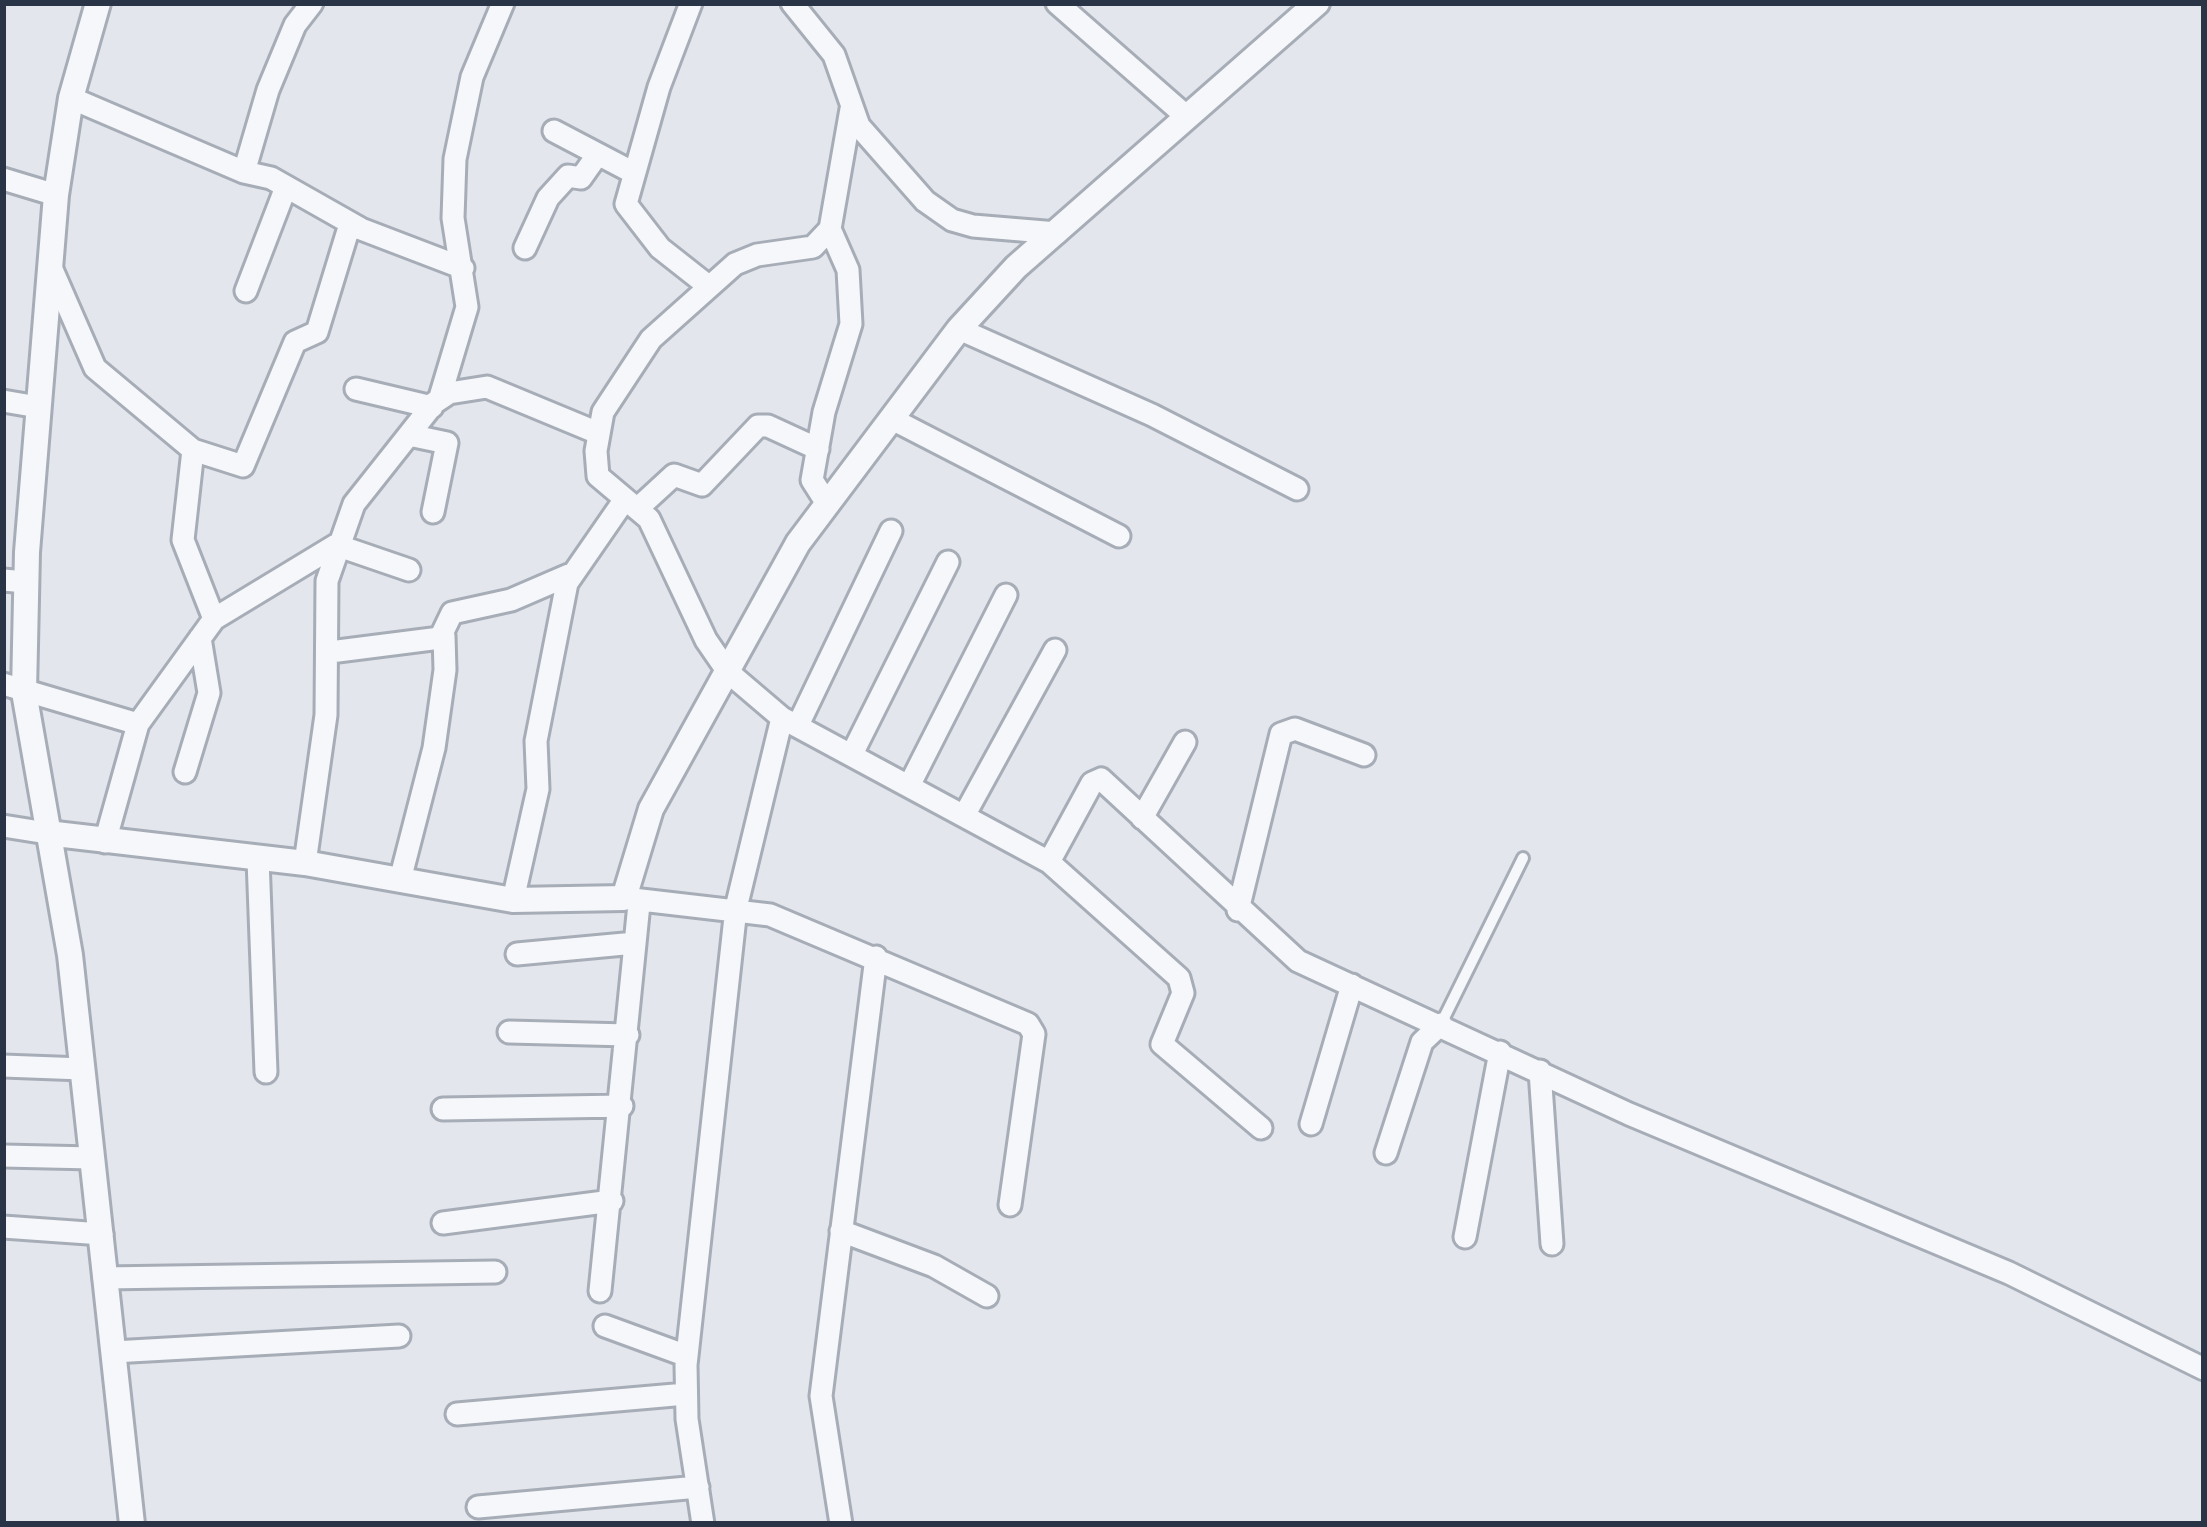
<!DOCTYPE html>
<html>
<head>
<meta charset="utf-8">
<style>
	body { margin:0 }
	#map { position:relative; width:2207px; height:1527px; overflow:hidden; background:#e3e6ec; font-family:Karla,sans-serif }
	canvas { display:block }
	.frame { position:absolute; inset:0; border:6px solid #293446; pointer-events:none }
</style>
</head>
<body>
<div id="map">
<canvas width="2207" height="1527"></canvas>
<div class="frame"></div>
</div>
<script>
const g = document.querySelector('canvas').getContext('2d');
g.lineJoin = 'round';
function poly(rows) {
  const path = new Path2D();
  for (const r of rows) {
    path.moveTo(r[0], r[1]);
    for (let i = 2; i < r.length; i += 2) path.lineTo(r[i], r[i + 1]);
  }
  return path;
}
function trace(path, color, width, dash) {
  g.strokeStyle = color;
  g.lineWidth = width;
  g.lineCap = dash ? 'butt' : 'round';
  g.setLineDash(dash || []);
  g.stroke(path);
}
const service = poly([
	[1441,1024,1523,858]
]);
const minor = poly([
	[691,3,659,87,626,204,660,248,707,285],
	[792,3,834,55,859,126,925,201,952,220,973,226,1057,233],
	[1057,3,1187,117],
	[71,98,244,172,271,178,361,229,463,268],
	[851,109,830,229,813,247,757,255,735,264,651,339,603,412,596,451,598,476,649,519,706,640,728,672,782,718,1049,862,1179,978,1183,993,1162,1044,1261,1128],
	[554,131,634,173],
	[244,172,268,90,295,25,312,3],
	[3,179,56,195],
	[525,248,548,198,568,176,581,178,598,154],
	[50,265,95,368,193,450,183,540,214,619],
	[246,291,286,187],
	[959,329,1152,415,1297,489],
	[356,389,432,407],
	[440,397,467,307,453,218,455,159,472,77,503,3],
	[3,401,38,407],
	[892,419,1119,536],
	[409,435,447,443,433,512],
	[193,450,243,466,295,342,317,332,350,224],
	[826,502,812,480,824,412,851,324,848,270,830,229],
	[637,509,674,475,702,485,758,426,768,426,818,449],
	[3,580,26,582],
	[330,652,440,638,452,613,511,600,569,575],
	[3,684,138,724],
	[798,725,891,531],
	[852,754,948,562],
	[185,772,209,693,200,638],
	[910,784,1006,595],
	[965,814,1055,650],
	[1142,818,1185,742],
	[3,826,47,833],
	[105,842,138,724,214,619,336,545,409,570],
	[258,859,266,1072],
	[1049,862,1092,783,1101,779,1298,961,1629,1114,2009,1273,2204,1369],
	[305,863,326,715,327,581,354,504,434,403,449,393,487,387,598,433],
	[400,880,434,748,445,670,444,636],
	[624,898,770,915,1028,1024,1034,1034,1010,1205],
	[513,900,538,789,536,741,567,583,623,502],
	[1238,910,1281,734,1295,729,1364,755],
	[517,954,635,943],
	[509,1032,628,1035],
	[3,1066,83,1069],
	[1540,1071,1552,1244],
	[443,1109,622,1106],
	[1311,1124,1352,985],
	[1386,1153,1422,1042,1441,1024],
	[3,1156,93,1158],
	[443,1223,612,1201],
	[3,1227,102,1234],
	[841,1231,934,1266,987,1296],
	[1465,1237,1500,1052],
	[104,1278,495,1272],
	[600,1291,639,904],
	[605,1326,687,1356],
	[113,1352,399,1336],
	[457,1414,686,1394],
	[478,1507,698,1487],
	[703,1524,687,1419,686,1365,736,908,782,718],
	[841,1524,821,1396,876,957]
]);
const tertiary = poly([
	[98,3,71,98,56,195,27,552,24,692,70,955,132,1524],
	[47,833,305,863,513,900,624,898,651,809,798,543,959,329,1016,267,1317,3]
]);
trace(service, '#a7adb7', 16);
trace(minor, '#a7adb7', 27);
trace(tertiary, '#a7adb7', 30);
trace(service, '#f6f7fa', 10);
trace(minor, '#f6f7fa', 21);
trace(tertiary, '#f6f7fa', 24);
</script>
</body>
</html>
